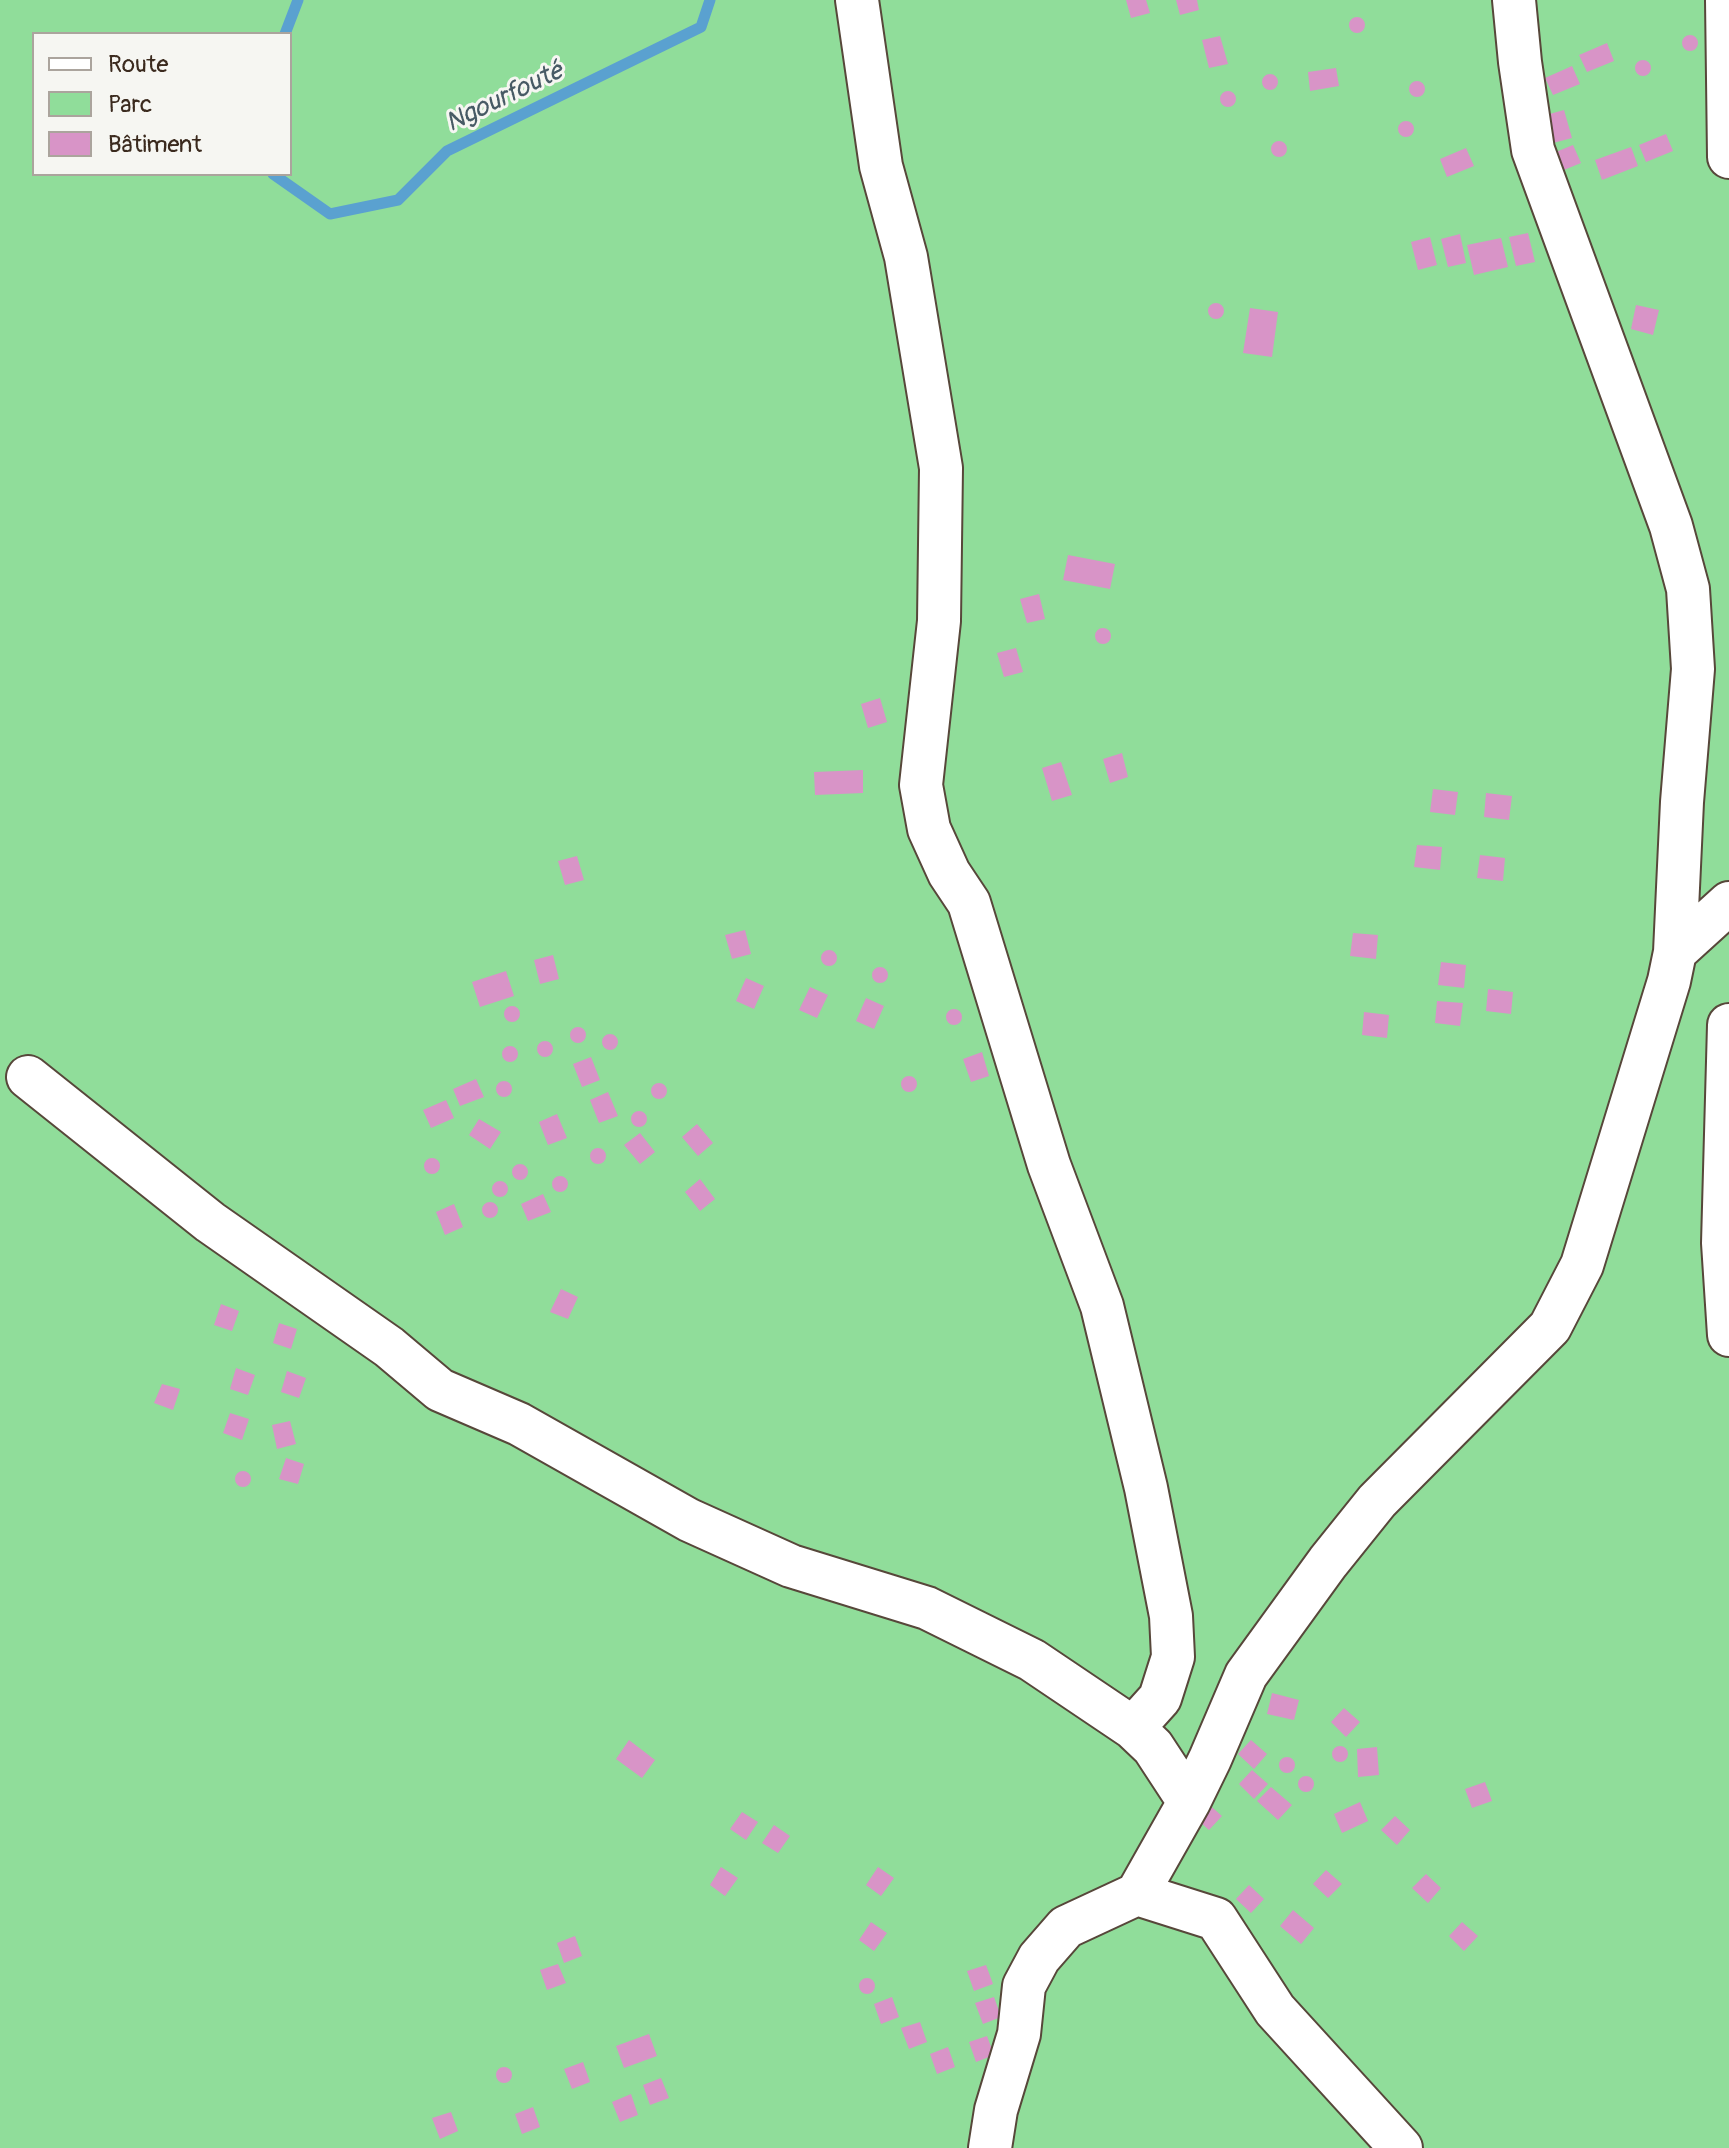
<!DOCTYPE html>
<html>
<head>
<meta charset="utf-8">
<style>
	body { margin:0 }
	#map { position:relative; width:1729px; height:2148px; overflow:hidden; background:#f4ebdb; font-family:Pangolin,sans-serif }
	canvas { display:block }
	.legend { position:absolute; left:32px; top:32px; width:260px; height:144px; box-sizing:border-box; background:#f6f6f2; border:2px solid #aba49d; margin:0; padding:10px 14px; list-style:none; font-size:24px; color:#3b2a1e }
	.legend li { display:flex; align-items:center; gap:16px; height:40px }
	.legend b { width:40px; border:2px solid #aba49d }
</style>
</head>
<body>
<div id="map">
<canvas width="1729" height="2148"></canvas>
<ul class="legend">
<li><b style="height:10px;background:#fff"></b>Route</li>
<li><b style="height:22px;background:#90dd9a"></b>Parc</li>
<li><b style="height:22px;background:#d894c7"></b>Bâtiment</li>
</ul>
</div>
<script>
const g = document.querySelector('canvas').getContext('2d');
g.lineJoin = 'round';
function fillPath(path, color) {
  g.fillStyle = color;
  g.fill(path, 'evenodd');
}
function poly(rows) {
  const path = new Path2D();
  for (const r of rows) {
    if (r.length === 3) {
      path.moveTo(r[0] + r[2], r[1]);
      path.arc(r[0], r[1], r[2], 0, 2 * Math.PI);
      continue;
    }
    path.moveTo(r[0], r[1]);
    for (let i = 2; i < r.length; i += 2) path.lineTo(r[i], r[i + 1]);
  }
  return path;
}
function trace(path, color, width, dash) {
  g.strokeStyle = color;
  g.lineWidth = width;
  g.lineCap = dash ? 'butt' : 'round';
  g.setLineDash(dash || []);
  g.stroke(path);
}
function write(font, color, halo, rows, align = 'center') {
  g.font = font + ' Pangolin,sans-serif';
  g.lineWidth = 6;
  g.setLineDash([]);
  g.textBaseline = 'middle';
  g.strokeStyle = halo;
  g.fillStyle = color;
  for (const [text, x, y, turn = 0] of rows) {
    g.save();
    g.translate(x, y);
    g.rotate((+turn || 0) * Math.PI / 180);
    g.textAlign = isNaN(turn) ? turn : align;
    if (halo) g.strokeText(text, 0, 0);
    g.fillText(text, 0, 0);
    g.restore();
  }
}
const green = poly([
	[0,0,1729,0,1729,2148,0,2148],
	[34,34,290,34,290,174,34,174]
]);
const stream = poly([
	[285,34,298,0],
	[273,174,330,214,398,200,447,151,701,27,710,0]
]);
const building = poly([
	[1126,0,1146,0,1150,13,1131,18],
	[1176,0,1197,0,1199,10,1180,15],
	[1357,25,8],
	[1690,43,8],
	[1220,36,1228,64,1209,68,1202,40],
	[1607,43,1614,61,1587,72,1579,55],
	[1643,68,8],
	[1572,66,1580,84,1553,95,1545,78],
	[1336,68,1339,86,1310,91,1308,72],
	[1270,82,8],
	[1417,89,8],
	[1228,99,8],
	[1564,110,1572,138,1553,143,1546,115],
	[1406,129,8],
	[1666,134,1673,151,1646,162,1639,145],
	[1279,149,8],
	[1573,145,1581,163,1554,174,1546,156],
	[1631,147,1638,166,1602,180,1595,160],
	[1466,148,1474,166,1447,177,1440,159],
	[1528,233,1535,262,1516,266,1509,237],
	[1460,234,1466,263,1448,267,1441,239],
	[1430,237,1437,265,1418,270,1411,242],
	[1501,238,1508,267,1474,275,1467,245],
	[1216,311,8],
	[1636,305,1659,310,1653,335,1631,329],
	[1250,308,1278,312,1272,357,1243,353],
	[1068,555,1115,564,1110,589,1063,580],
	[1039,594,1045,619,1027,623,1020,599],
	[1103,636,8],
	[1016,648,1023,672,1004,677,997,653],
	[880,698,887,722,868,728,861,704],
	[1122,753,1128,777,1110,783,1103,759],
	[1061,762,1072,795,1052,801,1042,768],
	[863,770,863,793,815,795,814,772],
	[1433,789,1458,792,1455,815,1430,812],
	[1486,793,1512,796,1509,820,1484,817],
	[1417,845,1442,847,1440,870,1414,867],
	[1480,855,1505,858,1503,881,1477,878],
	[577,856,584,880,565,885,558,861],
	[745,930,751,954,732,959,725,935],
	[1353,933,1378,935,1376,959,1350,956],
	[829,958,8],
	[553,955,559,979,540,984,534,960],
	[1441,962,1466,965,1464,988,1438,985],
	[880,975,8],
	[506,971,514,996,480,1007,472,982],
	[746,978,764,986,754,1009,736,1001],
	[810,987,828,995,817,1018,799,1010],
	[1488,989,1513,992,1511,1014,1486,1011],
	[866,998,884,1006,874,1029,856,1021],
	[1437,1001,1463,1003,1460,1026,1435,1023],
	[512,1014,8],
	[954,1017,8],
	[1364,1012,1389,1015,1387,1038,1362,1035],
	[578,1035,8],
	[610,1042,8],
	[545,1049,8],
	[510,1054,8],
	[982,1052,989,1076,971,1082,963,1059],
	[591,1057,600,1080,582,1087,573,1064],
	[909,1084,8],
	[476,1079,484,1097,460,1106,453,1089],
	[504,1089,8],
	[659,1091,8],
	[608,1092,618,1116,599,1123,590,1100],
	[446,1100,454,1118,431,1128,423,1110],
	[639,1119,8],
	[557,1114,567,1138,548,1145,539,1122],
	[479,1119,501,1132,490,1149,469,1135],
	[697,1124,713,1143,698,1156,682,1137],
	[640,1133,655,1152,640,1164,624,1145],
	[598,1156,8],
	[432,1166,8],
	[520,1172,8],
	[560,1184,8],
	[700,1179,715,1199,700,1211,685,1192],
	[500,1189,8],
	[543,1194,551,1212,528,1221,521,1204],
	[490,1210,8],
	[454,1204,463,1227,445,1235,436,1212],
	[561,1289,578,1297,568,1319,550,1312],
	[221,1304,239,1311,232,1331,214,1325],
	[279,1323,297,1329,291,1349,273,1343],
	[236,1368,255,1375,248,1395,230,1389],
	[287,1371,306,1378,299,1398,281,1392],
	[162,1384,180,1389,173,1410,154,1403],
	[230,1413,249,1419,242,1440,223,1433],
	[290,1421,296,1444,277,1449,272,1425],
	[286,1458,304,1464,298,1484,279,1479],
	[243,1479,8],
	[1272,1693,1299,1700,1294,1720,1267,1714],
	[1344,1708,1360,1722,1346,1737,1331,1722],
	[629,1740,655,1760,642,1778,616,1759],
	[1251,1740,1267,1754,1254,1769,1238,1754],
	[1340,1754,8],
	[1377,1747,1379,1775,1358,1777,1357,1749],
	[1287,1765,8],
	[1252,1770,1268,1784,1254,1799,1239,1784],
	[1306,1784,8],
	[1485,1782,1492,1801,1472,1808,1465,1789],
	[1271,1787,1292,1805,1278,1820,1257,1801],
	[1206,1802,1222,1816,1209,1830,1193,1816],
	[1360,1802,1368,1821,1342,1833,1334,1814],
	[742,1812,758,1822,746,1840,730,1829],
	[1395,1816,1410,1830,1397,1845,1381,1830],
	[774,1825,790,1836,778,1853,762,1843],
	[721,1867,738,1878,725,1896,710,1885],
	[878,1867,894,1878,881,1896,866,1885],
	[1326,1870,1342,1884,1328,1898,1313,1884],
	[1426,1874,1441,1888,1428,1903,1412,1888],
	[1249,1885,1264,1899,1251,1913,1236,1899],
	[1293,1910,1314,1928,1301,1944,1280,1926],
	[871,1922,887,1933,874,1951,859,1940],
	[1462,1922,1478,1936,1464,1951,1449,1936],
	[575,1936,582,1956,564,1963,557,1943],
	[558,1964,566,1983,547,1990,540,1970],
	[986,1965,993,1984,974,1991,967,1971],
	[867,1986,8],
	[892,1997,899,2017,881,2024,874,2004],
	[994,1997,1001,2017,983,2024,975,2003],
	[920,2022,927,2042,909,2049,901,2028],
	[649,2034,657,2056,624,2068,616,2046],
	[987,2036,994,2055,976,2062,969,2042],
	[948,2047,955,2067,937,2074,930,2054],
	[583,2062,590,2082,572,2089,564,2069],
	[504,2075,8],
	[661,2078,669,2098,650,2105,643,2085],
	[631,2094,638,2115,620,2122,612,2102],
	[533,2107,540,2127,522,2134,515,2114],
	[451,2112,458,2131,440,2139,432,2118]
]);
const minor = poly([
	[857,0,881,166,906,257,941,468,939,621,921,785,929,829,949,873,969,903,1049,1165,1102,1306,1146,1488,1171,1616,1173,1657,1160,1698,1133,1728],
	[1514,0,1520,62,1533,150,1671,526,1688,589,1693,669,1682,802,1675,952],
	[1727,0,1729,157],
	[1729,1025,1723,1243,1729,1335],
	[28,1077,210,1222,389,1347,440,1390,519,1424,689,1520,791,1566,927,1608,1032,1660,1133,1728,1153,1747,1189,1802],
	[990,2148,996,2110,1019,2034,1024,1986,1039,1958,1066,1927,1137,1894],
	[1401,2148,1275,2010,1216,1919,1137,1894,1189,1802,1210,1759,1246,1675,1328,1562,1377,1501,1550,1327,1582,1265,1669,981,1675,952,1729,903]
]);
const waterNames = [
	["Ngourfouté",505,98,-26]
];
fillPath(green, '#90dd9a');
trace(stream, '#5aa1d0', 11);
fillPath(building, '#d894c7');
trace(minor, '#57473a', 46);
trace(minor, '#fff', 42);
write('italic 26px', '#475a65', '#f6f6f2', waterNames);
</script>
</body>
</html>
